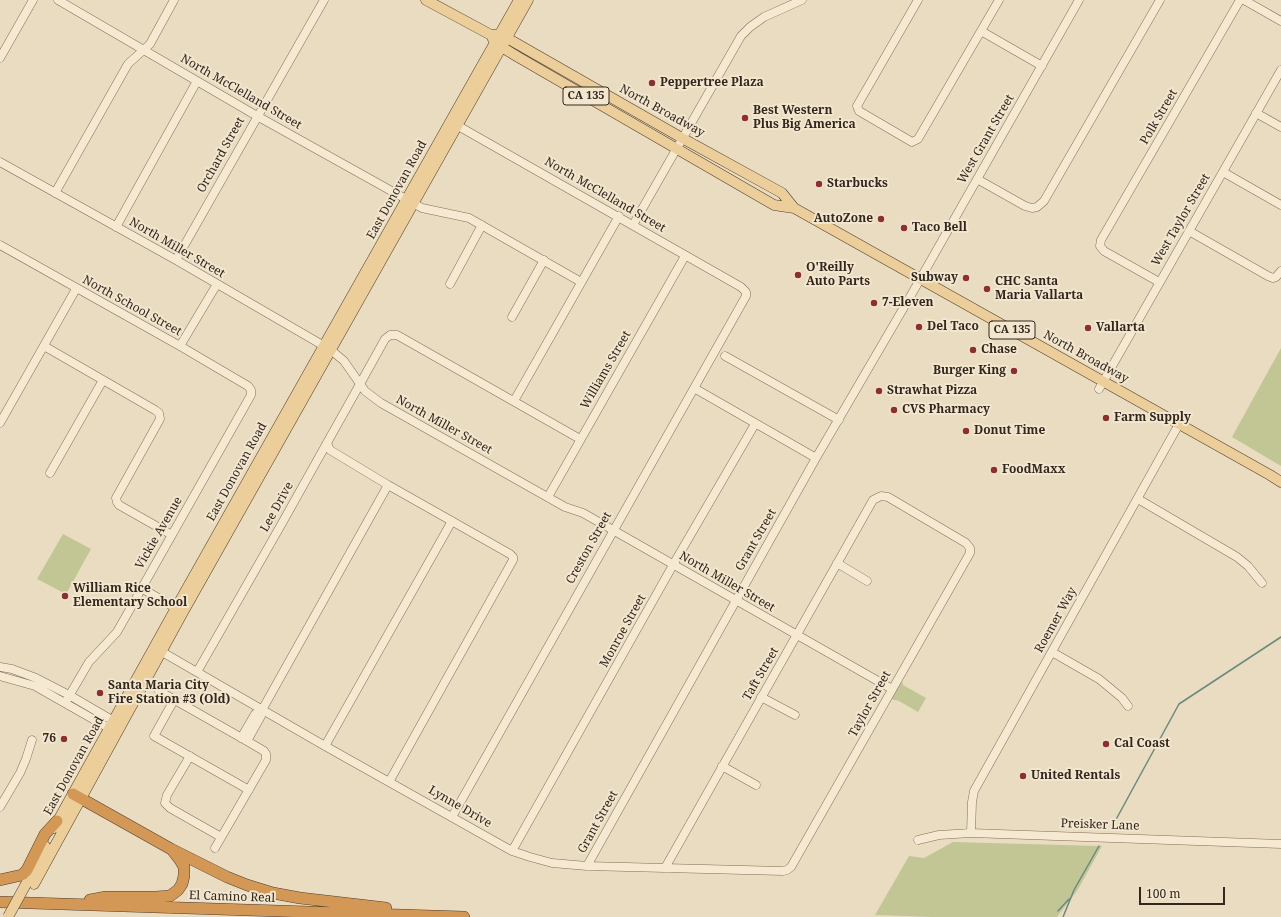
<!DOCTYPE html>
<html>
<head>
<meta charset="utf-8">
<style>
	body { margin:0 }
	#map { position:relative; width:1281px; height:917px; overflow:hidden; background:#e9dcc0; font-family:"Noto Serif",serif }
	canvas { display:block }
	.scale { position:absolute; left:1139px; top:887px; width:86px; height:18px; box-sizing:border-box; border:2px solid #32261d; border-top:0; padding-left:5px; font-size:12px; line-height:14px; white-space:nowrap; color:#32261d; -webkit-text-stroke:3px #f2e6cf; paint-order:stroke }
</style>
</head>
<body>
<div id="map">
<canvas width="1281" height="917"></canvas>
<div class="scale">100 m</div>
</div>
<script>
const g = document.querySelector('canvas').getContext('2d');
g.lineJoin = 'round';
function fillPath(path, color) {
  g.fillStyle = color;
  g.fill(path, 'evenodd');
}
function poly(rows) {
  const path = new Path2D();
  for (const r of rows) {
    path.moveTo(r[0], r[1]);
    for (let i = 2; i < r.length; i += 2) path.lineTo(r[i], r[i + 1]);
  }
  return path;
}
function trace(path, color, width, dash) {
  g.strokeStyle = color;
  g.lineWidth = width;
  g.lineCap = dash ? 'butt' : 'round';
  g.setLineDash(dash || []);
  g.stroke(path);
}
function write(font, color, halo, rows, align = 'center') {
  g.font = font + ' "Noto Serif",serif';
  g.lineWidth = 4;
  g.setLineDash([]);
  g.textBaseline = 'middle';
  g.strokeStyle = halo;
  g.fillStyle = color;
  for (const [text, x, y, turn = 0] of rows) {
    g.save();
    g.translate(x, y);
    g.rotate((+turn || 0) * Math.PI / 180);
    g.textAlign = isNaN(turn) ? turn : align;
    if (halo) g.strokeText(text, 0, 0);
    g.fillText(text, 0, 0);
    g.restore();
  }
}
const green = poly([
	[1281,348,1281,466,1232,437],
	[63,534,91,549,66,594,37,579],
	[902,681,903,685,926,698,918,712,899,701,891,699],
	[953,842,1099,846,1102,846,1077,891,1057,917,932,917,875,915,909,856,924,858]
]);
const stream = poly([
	[1113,825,1179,704,1281,637],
	[1058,911,1069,899],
	[1063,917,1074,890,1099,846]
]);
const minor = poly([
	[58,0,257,116,422,208,469,218,581,282],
	[918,0,857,106,859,111,912,142,918,139,999,0],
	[1244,0,1281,21],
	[981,31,1042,66],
	[0,58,33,0],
	[1256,113,1281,127],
	[0,162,176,260,331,350,344,361,365,391,381,403,565,507,583,513,892,689],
	[1223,172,1281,205],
	[977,179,1025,206,1032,208,1037,207,1044,201,1160,0],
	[55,193,128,64,150,44,174,0],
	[633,225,741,36,750,27,764,17,802,0],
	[116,227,197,81],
	[1189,231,1268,276,1273,278,1276,277,1281,271],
	[0,245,180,346,248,386,251,390,251,395,117,632,89,662,65,703],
	[176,260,324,0],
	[1159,282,1104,251,1100,246,1101,240,1240,0],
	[450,284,482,225],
	[512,317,544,260],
	[44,346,155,410,159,413,160,419,116,498,117,502,119,505,172,535],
	[180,346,217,284],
	[725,356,839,420],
	[694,388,816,458],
	[1099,389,1281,70],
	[514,401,619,216],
	[0,423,76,289],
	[327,443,330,450,388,485,510,554,513,557,513,560,389,782],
	[50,473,103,380],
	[548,497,685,256],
	[1138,499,1237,557,1248,566,1262,583],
	[837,563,867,581],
	[141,588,181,611],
	[157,649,325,746,512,851,530,857,552,863,587,866,665,868,783,871,787,870,791,867,970,553,970,548,966,543,888,497,881,496,873,500,665,868],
	[1052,652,1099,679,1122,698,1128,706],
	[0,667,12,669,36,678,69,695,117,723],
	[197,672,281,525,360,384,385,339,390,335,397,335,580,439],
	[0,676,35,686,114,731],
	[159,691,247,741,264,751,266,754,266,760,215,848],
	[761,697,795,715],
	[174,700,154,736,249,790],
	[241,738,255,714,262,710],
	[247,741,261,716,262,710,388,485],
	[325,746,452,521],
	[190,756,167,795,165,803,170,808,221,837],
	[722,766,756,785],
	[0,807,20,773,26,759,32,740],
	[452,817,746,296,746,292,741,287,453,123],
	[971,833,972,802,974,791,1179,424],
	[918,840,939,835,971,833,1281,844],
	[512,851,673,565,755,424],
	[587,866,816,458,914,290,1079,0]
]);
const major = poly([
	[426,0,491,35,500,34,682,138,782,193,794,208],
	[491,35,495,43,518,57,774,205,794,208,1270,475,1281,482],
	[54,828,176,608,519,0],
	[26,884,45,846],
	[34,884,183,612,528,0]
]);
const highway = poly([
	[73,794,171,849,227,877,247,885,273,893,300,898,386,908],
	[0,880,22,875,27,870,45,834,57,821],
	[90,900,106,897,156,897,170,896,178,890,182,884,184,876,184,867,180,860,173,851],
	[0,902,464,917]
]);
const majorBridge = poly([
	[8,917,26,884]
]);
const markers = [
	[652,83,4,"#8b2f33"],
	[745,118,4,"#8b2f33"],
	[819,184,4,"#8b2f33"],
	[881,219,4,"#8b2f33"],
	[904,228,4,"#8b2f33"],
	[798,275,4,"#8b2f33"],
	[966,278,4,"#8b2f33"],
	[987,289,4,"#8b2f33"],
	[874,303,4,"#8b2f33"],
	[919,327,4,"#8b2f33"],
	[1088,328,4,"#8b2f33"],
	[973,350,4,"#8b2f33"],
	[1014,371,4,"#8b2f33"],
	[879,391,4,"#8b2f33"],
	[894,410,4,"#8b2f33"],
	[1106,418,4,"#8b2f33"],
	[966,431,4,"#8b2f33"],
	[994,470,4,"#8b2f33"],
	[65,596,4,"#8b2f33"],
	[100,693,4,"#8b2f33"],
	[64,739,4,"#8b2f33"],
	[1106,744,4,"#8b2f33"],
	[1023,776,4,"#8b2f33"]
];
const shields = [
	[586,96,46],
	[1012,330,46]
];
const shieldNames = [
	["CA 135",586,96],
	["CA 135",1012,330]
];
const poiNames = [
	["Peppertree Plaza",660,83],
	["Best Western",753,111],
	["Plus Big America",753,125],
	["Starbucks",827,184],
	["AutoZone",873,219,"right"],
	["Taco Bell",912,228],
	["O'Reilly",806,268],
	["Auto Parts",806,282],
	["Subway",958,278,"right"],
	["CHC Santa",995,282],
	["Maria Vallarta",995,296],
	["7-Eleven",882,303],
	["Del Taco",927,327],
	["Vallarta",1096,328],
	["Chase",981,350],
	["Burger King",1006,371,"right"],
	["Strawhat Pizza",887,391],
	["CVS Pharmacy",902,410],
	["Farm Supply",1114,418],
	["Donut Time",974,431],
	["FoodMaxx",1002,470],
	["William Rice",73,589],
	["Elementary School",73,603],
	["Santa Maria City",108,686],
	["Fire Station #3 (Old)",108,700],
	["76",56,739,"right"],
	["Cal Coast",1114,744],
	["United Rentals",1031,776]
];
const streetNames = [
	["North McClelland Street",241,92,30],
	["North Broadway",662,111,29],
	["Polk Street",1159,117,-60],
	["West Grant Street",986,139,-60],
	["Orchard Street",221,155,-61],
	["East Donovan Road",397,190,-61],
	["North McClelland Street",605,195,30],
	["West Taylor Street",1181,220,-60],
	["North Miller Street",177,248,30],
	["North School Street",132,306,29],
	["North Broadway",1086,357,29],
	["Williams Street",606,370,-60],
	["North Miller Street",444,425,29],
	["East Donovan Road",237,472,-61],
	["Lee Drive",277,507,-61],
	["Vickie Avenue",159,533,-60],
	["Grant Street",756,540,-60],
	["Creston Street",589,548,-61],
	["North Miller Street",727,582,30],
	["Roemer Way",1056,620,-61],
	["Monroe Street",623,631,-61],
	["Taft Street",761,674,-60],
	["Taylor Street",870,704,-61],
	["East Donovan Road",74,766,-61],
	["Lynne Drive",460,807,30],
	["Grant Street",598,822,-61],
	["Preisker Lane",1100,825,2],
	["El Camino Real",232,897,2]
];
fillPath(green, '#c2c695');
trace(stream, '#6b8980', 1.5);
trace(minor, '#816d5a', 9);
trace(major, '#4f3c2e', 11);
trace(highway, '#4f3c2e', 12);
trace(minor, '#f5e9d2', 8);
trace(major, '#ebce9a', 10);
trace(highway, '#d39856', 11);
trace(majorBridge, '#4f3c2e', 11, []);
trace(majorBridge, '#ebce9a', 10);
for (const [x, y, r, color] of markers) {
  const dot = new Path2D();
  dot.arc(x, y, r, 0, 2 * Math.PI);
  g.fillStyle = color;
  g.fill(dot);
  trace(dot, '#f2e6cf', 1.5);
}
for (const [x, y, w] of shields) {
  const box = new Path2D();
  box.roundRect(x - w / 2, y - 9, w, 18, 3);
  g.fillStyle = '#f2e6cf';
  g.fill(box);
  trace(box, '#32261d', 1);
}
write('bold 11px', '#32261d', null, shieldNames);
write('bold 12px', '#32261d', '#f2e6cf', poiNames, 'left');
write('12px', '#32261d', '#f2e6cf', streetNames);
</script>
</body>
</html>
